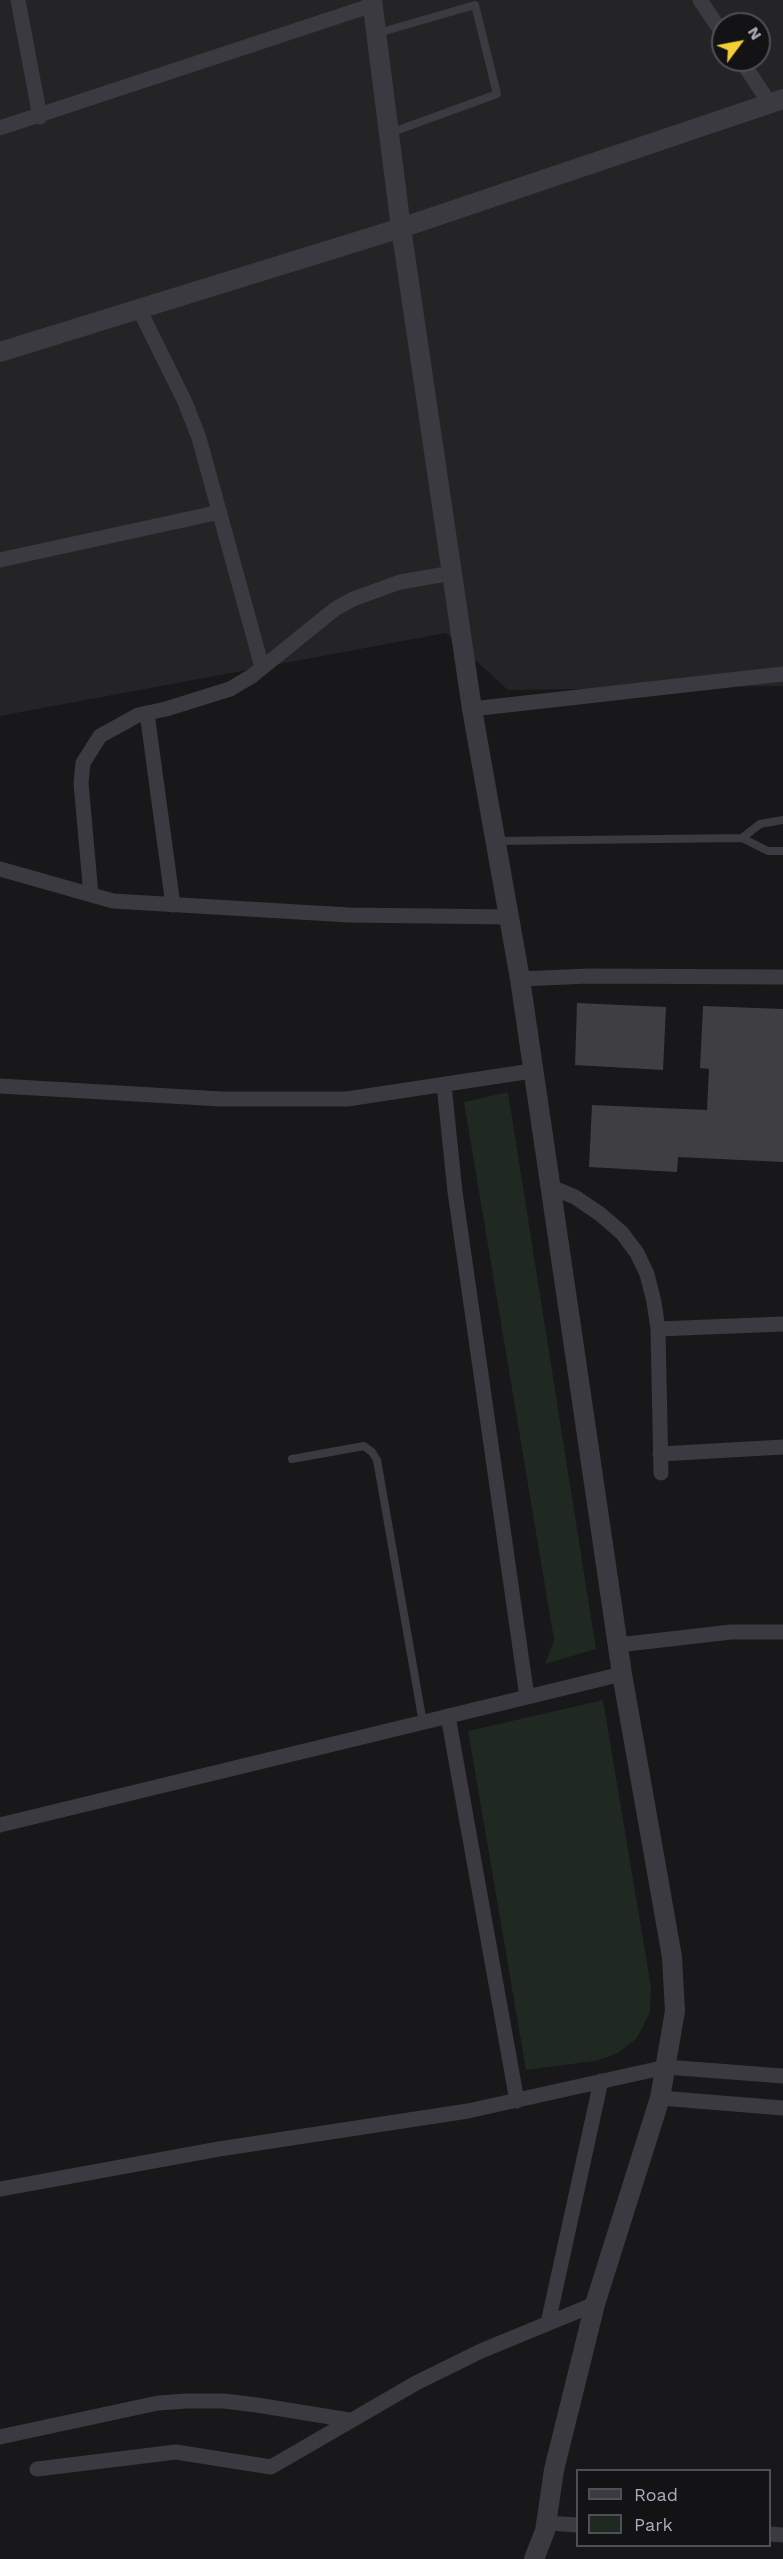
<!DOCTYPE html>
<html>
<head>
<meta charset="utf-8">
<style>
	body { margin:0 }
	#map { position:relative; width:783px; height:2559px; overflow:hidden; background:#181719; font-family:"Work Sans",sans-serif }
	canvas { display:block }
	.legend { position:absolute; left:576px; top:2469px; width:195px; height:78px; box-sizing:border-box; background:#131214; border:2px solid #4f5056; margin:0; padding:8px 10px; list-style:none; font-size:18px; color:#a9acb9 }
	.legend li { display:flex; align-items:center; gap:12px; height:30px }
	.legend b { width:30px; border:2px solid #4f5056 }
	.north { position:absolute; left:711px; top:12px; width:60px; height:60px; box-sizing:border-box; background:#131214; border:2px solid #4f5056; border-radius:50%; rotate:58deg; font-size:16px; font-weight:700; line-height:24px; text-align:center; color:#a9acb9 }
	.north::after { content:''; display:block; margin:auto; width:21px; height:27px; background:#f4ce34; clip-path:polygon(50% 0,100% 100%,50% 72%,0 100%) }
</style>
</head>
<body>
<div id="map">
<canvas width="783" height="2559"></canvas>
<ul class="legend">
<li><b style="height:8px;background:#3a3a40"></b>Road</li>
<li><b style="height:16px;background:#1f2821"></b>Park</li>
</ul>
<div class="north">N</div>
</div>
<script>
const g = document.querySelector('canvas').getContext('2d');
g.lineJoin = 'round';
function fillPath(path, color) {
  g.fillStyle = color;
  g.fill(path, 'evenodd');
}
function poly(rows) {
  const path = new Path2D();
  for (const r of rows) {
    path.moveTo(r[0], r[1]);
    for (let i = 2; i < r.length; i += 2) path.lineTo(r[i], r[i + 1]);
  }
  return path;
}
function trace(path, color, width, dash) {
  g.strokeStyle = color;
  g.lineWidth = width;
  g.lineCap = dash ? 'butt' : 'round';
  g.setLineDash(dash || []);
  g.stroke(path);
}
const built = poly([
	[0,0,783,0,783,686,508,690,446,633,0,716],
	[723,24,759,24,759,60,723,60]
]);
const green = poly([
	[508,1092,596,1649,545,1664,554,1640,464,1102],
	[603,1700,651,1987,650,2012,637,2038,618,2053,595,2061,526,2070,468,1731]
]);
const building = poly([
	[577,1003,666,1007,663,1070,575,1065],
	[703,1006,783,1009,783,1162,678,1157,677,1172,589,1167,592,1105,707,1110,709,1069,700,1068]
]);
const service = poly([
	[378,33,475,5,497,94,390,133],
	[742,838,760,824,783,820],
	[497,841,742,838,768,851,783,851],
	[292,1459,364,1446,372,1452,377,1460,423,1723]
]);
const minor = poly([
	[18,0,40,117],
	[700,0,723,34],
	[741,60,770,104],
	[0,128,373,5],
	[139,309,185,402,199,438,262,667],
	[0,560,220,512],
	[472,709,783,674],
	[147,713,173,905],
	[0,869,113,901,349,915,510,917],
	[91,895,81,783,83,763,100,736,138,715,166,709,230,689,252,676,335,609,353,599,400,582,452,573],
	[520,979,589,976,783,977],
	[444,1085,455,1192,527,1697],
	[0,1086,221,1099,347,1099,532,1071],
	[551,1187,575,1197,600,1214,622,1233,637,1253,647,1274,654,1302,658,1329,661,1473],
	[658,1329,783,1324],
	[660,1454,783,1447],
	[618,1645,731,1632,783,1632],
	[448,1716,517,2101],
	[0,1825,622,1674],
	[660,2098,783,2108],
	[0,2189,219,2149,468,2111,666,2067,783,2076],
	[548,2323,601,2081],
	[0,2437,158,2403,187,2401,224,2401,257,2405,349,2420],
	[37,2469,176,2452,271,2467,416,2383,481,2351,595,2304],
	[546,2523,578,2525],
	[770,2534,783,2535]
]);
const tertiary = poly([
	[372,0,401,228,472,709,520,979,622,1674,672,1957,675,2011,660,2098,595,2304,554,2470,545,2531,534,2559],
	[0,352,401,228,783,99]
]);
fillPath(built, '#242326');
fillPath(green, '#1f2821');
fillPath(building, '#3f3f43');
trace(service, '#3a3a40', 8);
trace(minor, '#3a3a40', 15);
trace(tertiary, '#3a3a40', 20);
</script>
</body>
</html>
